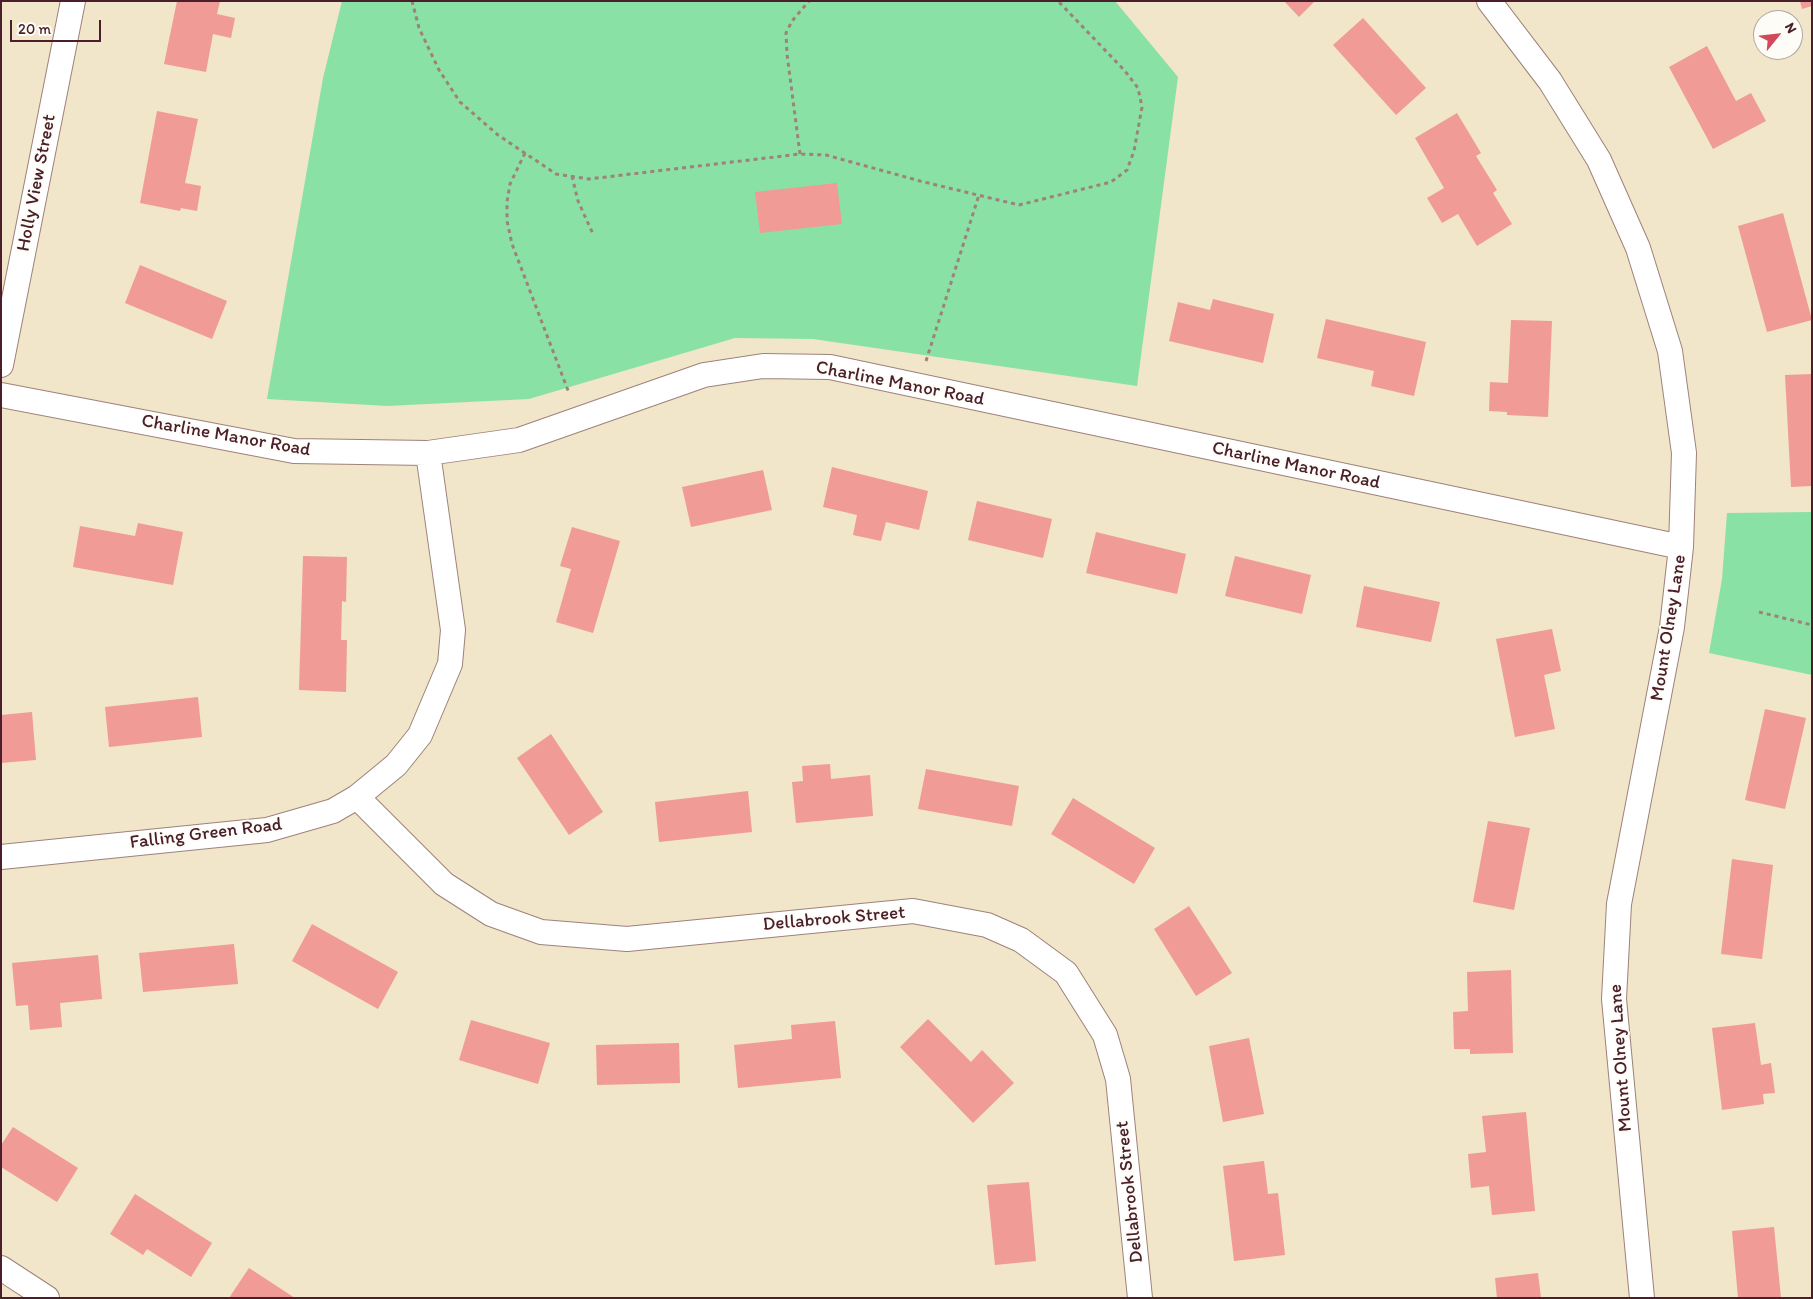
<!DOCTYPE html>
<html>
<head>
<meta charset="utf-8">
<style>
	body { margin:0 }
	#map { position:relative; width:1813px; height:1299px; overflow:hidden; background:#f1e5ca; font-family:Itim,sans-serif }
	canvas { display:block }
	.frame { position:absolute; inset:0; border:2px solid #4a1f2b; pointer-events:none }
	.north { position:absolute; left:1753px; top:10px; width:50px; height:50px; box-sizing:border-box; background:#fdfcf7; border:1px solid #b5a4a5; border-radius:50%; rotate:61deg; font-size:14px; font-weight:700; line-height:20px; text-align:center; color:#4a1f2b }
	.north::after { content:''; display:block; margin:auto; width:18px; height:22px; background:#d1495b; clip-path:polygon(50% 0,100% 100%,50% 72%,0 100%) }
	.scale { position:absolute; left:10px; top:20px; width:91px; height:22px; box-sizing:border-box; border:2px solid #4a1f2b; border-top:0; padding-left:6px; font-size:15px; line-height:18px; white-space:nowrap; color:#4a1f2b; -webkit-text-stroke:4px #fdfcf7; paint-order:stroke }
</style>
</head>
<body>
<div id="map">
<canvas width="1813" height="1299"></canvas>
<div class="frame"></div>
<div class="north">N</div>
<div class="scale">20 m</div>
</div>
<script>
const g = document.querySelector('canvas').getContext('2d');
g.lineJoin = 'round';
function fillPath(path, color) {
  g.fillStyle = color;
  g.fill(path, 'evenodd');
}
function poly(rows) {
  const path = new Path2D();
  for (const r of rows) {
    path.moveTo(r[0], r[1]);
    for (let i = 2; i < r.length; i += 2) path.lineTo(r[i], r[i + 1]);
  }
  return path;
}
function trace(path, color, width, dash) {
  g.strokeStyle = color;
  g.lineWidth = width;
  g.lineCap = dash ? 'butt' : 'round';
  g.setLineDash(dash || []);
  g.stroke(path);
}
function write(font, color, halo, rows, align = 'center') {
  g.font = font + ' Itim,sans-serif';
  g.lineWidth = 4;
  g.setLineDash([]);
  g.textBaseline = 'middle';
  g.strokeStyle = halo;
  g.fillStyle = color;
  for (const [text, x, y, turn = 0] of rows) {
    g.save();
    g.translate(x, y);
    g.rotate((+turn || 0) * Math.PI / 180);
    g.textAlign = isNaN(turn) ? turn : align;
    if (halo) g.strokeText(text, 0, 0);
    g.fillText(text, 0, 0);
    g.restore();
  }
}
const green = poly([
	[342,1,1115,1,1178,77,1137,386,813,339,735,338,529,399,387,406,267,399,323,78],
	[1812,512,1812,675,1709,653,1722,579,1727,513]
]);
const building = poly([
	[177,1,220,1,217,14,235,18,231,38,213,34,206,72,164,64],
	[1284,1,1315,1,1299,17],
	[1800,1,1812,1,1812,6,1802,9],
	[1363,18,1426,88,1396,115,1333,45],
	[1707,46,1736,101,1751,93,1766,121,1713,149,1669,67],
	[157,111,198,119,185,183,201,186,197,211,181,208,180,211,140,203],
	[1457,113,1481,153,1476,156,1497,190,1493,193,1512,224,1477,246,1458,214,1442,223,1427,198,1444,188,1415,138],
	[837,183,842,224,760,233,755,192],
	[1783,213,1812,320,1767,332,1738,226],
	[140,265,227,301,212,339,125,303],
	[1213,299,1274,314,1263,363,1169,341,1178,302,1210,310],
	[1326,319,1426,342,1414,396,1371,386,1374,371,1317,358],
	[1511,320,1552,321,1548,417,1507,415,1507,412,1489,411,1490,382,1508,383],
	[1812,374,1812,486,1791,487,1785,375],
	[832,467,928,491,919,530,886,522,881,541,853,535,857,515,823,507],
	[763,470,772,510,691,527,682,487],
	[977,501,1052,519,1043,558,968,540],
	[138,523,183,532,173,585,73,567,80,526,135,536],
	[572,527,620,541,593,633,556,622,571,569,560,566],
	[1096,532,1186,554,1177,594,1086,573],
	[303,556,347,557,346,602,342,601,341,640,347,640,346,692,299,690],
	[1235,556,1311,575,1302,614,1225,596],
	[1364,586,1440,602,1431,642,1356,627],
	[1552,629,1561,671,1544,675,1555,729,1515,737,1496,639],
	[198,697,202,737,109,747,105,707],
	[1765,709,1806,718,1785,809,1745,800],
	[32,712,36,760,1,763,1,715],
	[551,734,603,812,569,835,517,758],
	[830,764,831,779,870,775,873,816,796,823,792,782,803,781,802,766],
	[926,769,1019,786,1012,826,918,809],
	[748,791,752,832,659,842,655,802],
	[1073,798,1155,848,1134,884,1051,834],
	[1488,821,1530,828,1514,910,1473,902],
	[1732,859,1773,865,1762,959,1721,954],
	[1189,906,1232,973,1196,996,1154,929],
	[312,924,398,972,378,1009,292,961],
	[234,944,238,984,143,992,139,953],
	[98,955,102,999,60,1003,62,1027,30,1030,28,1005,16,1006,12,963],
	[1511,970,1513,1053,1470,1054,1470,1049,1454,1049,1453,1012,1468,1011,1467,972],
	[928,1019,971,1062,982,1050,1014,1083,973,1123,900,1047],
	[471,1020,550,1043,538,1084,459,1060],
	[835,1021,841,1078,738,1088,734,1045,792,1039,791,1025],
	[1755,1023,1761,1065,1771,1063,1775,1093,1763,1094,1764,1104,1722,1110,1712,1028],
	[1249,1038,1264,1114,1223,1122,1209,1046],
	[679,1043,680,1083,597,1085,596,1045],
	[1526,1112,1535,1211,1492,1215,1489,1186,1471,1188,1468,1154,1486,1152,1482,1116],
	[13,1127,78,1168,57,1202,1,1167,1,1145],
	[1264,1161,1268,1194,1278,1193,1285,1255,1234,1261,1223,1166],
	[1029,1182,1036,1261,995,1265,987,1185],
	[135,1194,212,1243,191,1277,147,1249,143,1255,110,1234],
	[1774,1227,1781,1298,1738,1298,1732,1231],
	[249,1268,295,1298,229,1298],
	[1538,1273,1541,1298,1497,1298,1495,1278]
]);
const path = poly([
	[412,1,419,28,439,70,460,102,498,135,556,174,589,179,800,154,826,155,920,181,1019,205,1111,182,1127,170,1134,151,1142,107,1138,88,1125,71,1058,1],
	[525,153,510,184,507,202,507,221,512,244,569,393],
	[800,154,787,54,786,33,792,21,809,1],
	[572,176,578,201,593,234],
	[926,361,979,195],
	[1759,612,1812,625]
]);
const minor = poly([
	[1489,1,1550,81,1599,160,1638,248,1670,351,1684,453,1681,547,1672,627,1619,904,1614,999,1642,1298],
	[1,365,73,1],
	[1,395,294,451,428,453,519,440,704,375,763,366,830,367,1681,547],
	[357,797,444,884,491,914,541,932,627,939,913,911,987,925,1021,940,1066,973,1105,1035,1118,1079,1140,1298],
	[1,857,267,830,333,811,357,797,396,765,420,735,450,664,453,630,428,453],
	[1,1268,47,1298]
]);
const streetNames = [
	["Holly View Street",37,183,-79],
	["Charline Manor Road",900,384,11],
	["Charline Manor Road",226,436,10],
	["Charline Manor Road",1296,466,12],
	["Mount Olney Lane",1669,628,-81],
	["Falling Green Road",206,834,-7],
	["Dellabrook Street",834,919,-5],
	["Mount Olney Lane",1621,1058,-94],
	["Dellabrook Street",1130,1192,-96]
];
fillPath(green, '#8ae1a5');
fillPath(building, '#f09b95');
trace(minor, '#9e827a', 26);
trace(path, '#9e827a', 3, [4, 4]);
trace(minor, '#fff', 24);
write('19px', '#4a1f2b', '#fdfcf7', streetNames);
</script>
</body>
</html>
